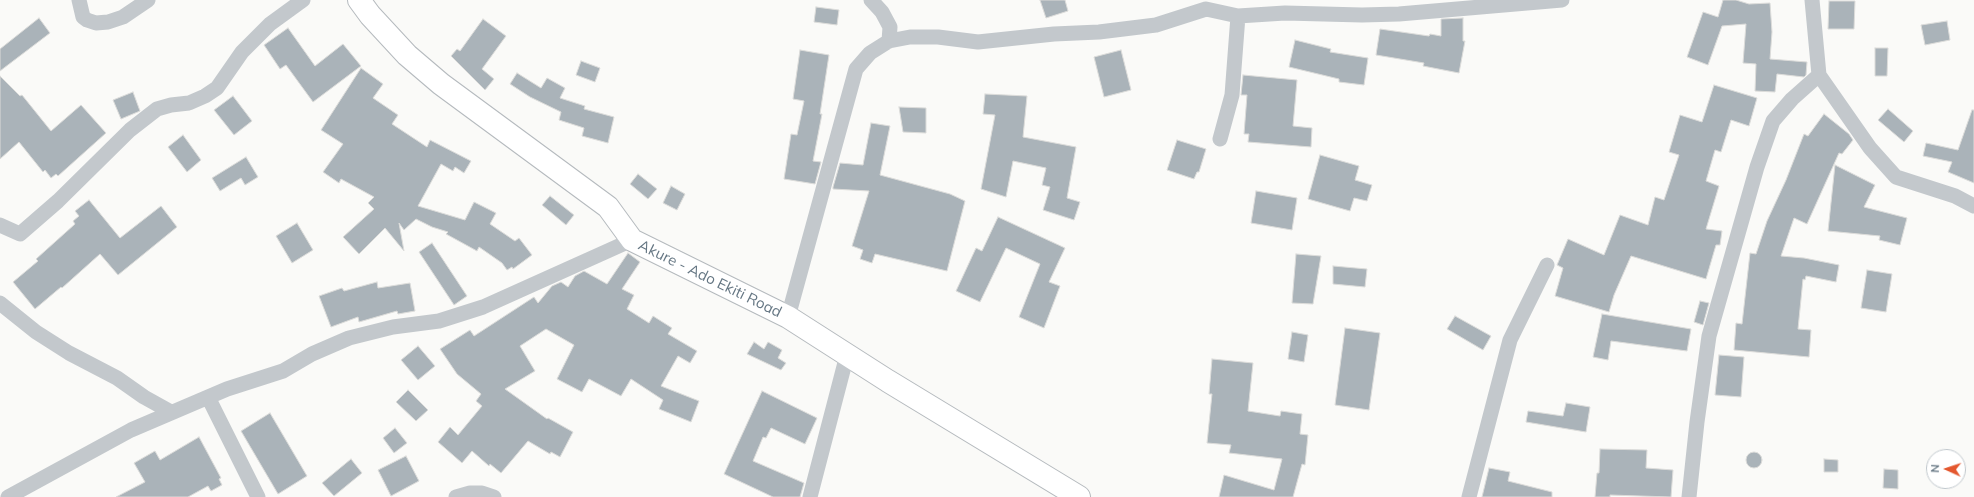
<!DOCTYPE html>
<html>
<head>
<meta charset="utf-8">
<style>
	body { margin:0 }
	#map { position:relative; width:1974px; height:497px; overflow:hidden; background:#fafaf8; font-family:Mulish,sans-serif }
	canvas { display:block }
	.north { position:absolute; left:1926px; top:449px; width:40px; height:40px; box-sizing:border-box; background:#fff; border:1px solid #c1c8cd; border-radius:50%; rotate:273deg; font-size:11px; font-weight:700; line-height:16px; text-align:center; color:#657683 }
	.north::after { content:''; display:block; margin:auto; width:14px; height:18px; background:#e4572e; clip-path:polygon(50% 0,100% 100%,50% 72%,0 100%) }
</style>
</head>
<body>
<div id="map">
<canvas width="1974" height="497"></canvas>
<div class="north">N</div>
</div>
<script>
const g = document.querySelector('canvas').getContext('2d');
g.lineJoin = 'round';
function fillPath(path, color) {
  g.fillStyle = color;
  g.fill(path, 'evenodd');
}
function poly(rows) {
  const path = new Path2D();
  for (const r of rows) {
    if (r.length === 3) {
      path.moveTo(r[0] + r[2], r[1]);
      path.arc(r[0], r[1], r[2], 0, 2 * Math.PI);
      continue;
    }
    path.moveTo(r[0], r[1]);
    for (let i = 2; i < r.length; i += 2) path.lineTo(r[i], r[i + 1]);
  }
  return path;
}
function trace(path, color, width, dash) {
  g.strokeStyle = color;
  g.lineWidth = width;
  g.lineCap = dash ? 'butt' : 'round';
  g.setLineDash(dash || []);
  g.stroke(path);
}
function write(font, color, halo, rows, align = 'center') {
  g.font = font + ' Mulish,sans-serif';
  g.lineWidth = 4;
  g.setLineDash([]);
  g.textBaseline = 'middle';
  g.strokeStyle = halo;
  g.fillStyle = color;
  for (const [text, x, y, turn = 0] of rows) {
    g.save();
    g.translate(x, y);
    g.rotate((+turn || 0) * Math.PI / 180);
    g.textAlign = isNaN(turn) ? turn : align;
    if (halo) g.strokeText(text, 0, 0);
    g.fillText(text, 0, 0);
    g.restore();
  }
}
const building = poly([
	[1040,0,1065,0,1068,11,1046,18,1040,0],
	[1723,0,1736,0,1749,4,1770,3,1772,32,1770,59,1807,62,1806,75,1804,77,1777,74,1775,92,1755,91,1756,64,1743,63,1746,24,1722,26,1708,65,1687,57,1703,12,1718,17,1723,0],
	[1829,1,1855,1,1854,29,1828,29,1829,1],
	[816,7,839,10,837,25,814,22,816,7],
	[39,18,50,33,0,71,0,49,39,18],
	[1463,18,1463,41,1465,41,1459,73,1423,66,1424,63,1376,55,1380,29,1429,36,1430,34,1441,36,1441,19,1463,18],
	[483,19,506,36,482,69,494,79,485,90,451,56,457,49,460,51,483,19],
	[1947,21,1950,40,1925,45,1921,25,1947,21],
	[288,28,315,66,343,44,361,66,313,102,286,65,280,69,264,45,288,28],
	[1295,40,1331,49,1330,52,1368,58,1364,85,1339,82,1339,79,1289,67,1295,40],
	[1875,48,1888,48,1887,76,1875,76,1875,48],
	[800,50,829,55,820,114,822,114,813,161,821,162,815,184,784,179,791,134,797,135,804,101,793,99,800,50],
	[1121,50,1131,90,1104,97,1094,57,1121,50],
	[581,61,600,68,595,82,576,75,581,61],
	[361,68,383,84,373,98,398,115,392,124,427,147,430,140,471,161,464,173,455,167,453,171,441,164,418,206,465,220,474,202,496,213,490,224,515,241,519,238,532,255,513,269,512,267,507,270,502,263,479,247,477,251,446,234,448,232,432,227,416,219,404,230,399,223,404,251,385,228,359,254,343,237,374,209,368,203,374,197,341,179,339,183,323,172,343,144,321,130,361,68],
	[517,73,541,88,547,78,565,88,560,98,585,106,584,109,614,117,608,143,582,136,584,128,559,120,561,112,530,97,510,84,517,73],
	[1243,75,1297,80,1293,126,1312,128,1311,147,1248,142,1249,134,1244,134,1247,95,1241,95,1243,75],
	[0,76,20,96,22,95,51,131,81,105,106,133,58,176,56,174,51,178,45,170,43,172,19,142,0,159,0,76],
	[1714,85,1757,98,1749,126,1731,120,1721,152,1715,150,1706,181,1719,186,1706,229,1722,231,1720,245,1716,245,1706,279,1631,256,1614,295,1609,312,1555,296,1563,268,1557,265,1568,239,1604,255,1620,215,1648,225,1655,197,1664,200,1679,155,1669,152,1680,115,1702,122,1714,85],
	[133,92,140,111,121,119,113,100,133,92],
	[985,94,1027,96,1023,137,1076,147,1067,198,1080,202,1074,220,1043,210,1050,187,1042,185,1046,168,1013,161,1006,197,981,189,995,115,983,114,985,94],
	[233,96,252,121,234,135,214,110,233,96],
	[899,107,926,108,926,133,903,132,899,107],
	[1888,109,1913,131,1904,142,1878,120,1888,109],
	[1972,110,1974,110,1974,183,1948,172,1952,162,1923,156,1926,143,1958,150,1972,110],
	[1824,114,1849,134,1853,140,1842,154,1839,153,1807,224,1794,218,1781,256,1804,258,1839,265,1836,282,1806,276,1805,280,1803,279,1798,329,1811,330,1809,357,1734,350,1736,323,1742,324,1750,253,1756,254,1767,221,1786,180,1804,134,1808,136,1824,114],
	[871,123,890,126,880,175,950,194,965,201,947,271,875,254,872,263,860,259,863,250,852,246,869,191,833,189,833,187,840,163,863,165,871,123],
	[183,135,201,160,187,172,168,147,183,135],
	[1177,140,1206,149,1199,172,1197,172,1194,179,1167,170,1177,140],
	[1320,155,1359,166,1355,180,1372,185,1367,201,1354,198,1350,211,1308,199,1320,155],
	[246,157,258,177,245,185,241,178,220,191,212,178,246,157],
	[1835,165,1875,185,1864,207,1907,218,1900,245,1879,240,1880,236,1828,231,1835,165],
	[638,174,657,189,648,199,630,184,638,174],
	[671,186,685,194,677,210,663,203,671,186],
	[1256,191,1297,198,1292,230,1251,223,1256,191],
	[550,196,574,215,566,225,542,205,550,196],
	[89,200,120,238,161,206,177,227,118,275,100,254,62,288,61,287,35,309,13,282,38,261,36,259,75,224,73,221,79,216,75,211,89,200],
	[998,217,1065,248,1049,282,1060,286,1044,328,1019,317,1040,264,1006,248,980,302,956,291,976,248,982,251,998,217],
	[297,223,313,250,292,263,276,236,297,223],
	[432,243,467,296,454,305,419,252,432,243],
	[628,253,640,262,622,289,634,295,627,309,649,323,653,316,672,328,668,334,697,351,690,363,678,356,661,386,699,401,691,422,659,409,663,400,631,379,621,396,589,379,582,392,557,379,574,345,546,329,520,346,535,371,505,389,547,419,548,418,573,432,560,457,551,452,550,454,528,441,501,473,490,464,489,466,472,451,462,463,438,442,450,427,458,435,482,406,476,401,481,394,457,374,440,349,470,330,474,336,534,297,538,303,552,286,561,282,568,287,575,276,584,271,607,284,628,253],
	[1296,254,1321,256,1313,304,1292,303,1296,254],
	[1333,266,1367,269,1365,287,1333,284,1333,266],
	[1867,270,1892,274,1886,312,1861,308,1867,270],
	[377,282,378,288,410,283,415,311,398,314,397,311,359,322,358,317,331,327,319,296,342,288,344,291,377,282],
	[1700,301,1709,303,1703,325,1694,322,1700,301],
	[1602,314,1691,329,1687,351,1611,341,1608,360,1593,357,1602,314],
	[1455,316,1491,336,1483,350,1447,329,1455,316],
	[1345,328,1380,333,1369,410,1335,405,1345,328],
	[1292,332,1308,335,1304,362,1288,359,1292,332],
	[754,342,764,349,768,342,782,350,778,358,786,363,781,370,747,354,754,342],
	[418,346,435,366,418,380,401,360,418,346],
	[1719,355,1744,357,1741,397,1715,395,1719,355],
	[1212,359,1253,363,1248,411,1280,416,1281,411,1302,414,1300,434,1308,435,1305,465,1302,464,1293,497,1219,497,1224,475,1274,490,1282,459,1229,453,1231,445,1207,443,1212,394,1209,394,1212,359],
	[408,390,428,410,416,421,396,402,408,390],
	[762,391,817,418,805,444,771,428,766,438,763,437,753,461,804,483,800,497,773,497,724,474,762,391],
	[1566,403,1590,407,1586,432,1526,422,1528,411,1563,416,1566,403],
	[270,413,307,476,278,494,241,431,270,413],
	[395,428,407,443,394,453,383,438,395,428],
	[199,437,221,478,219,479,222,485,211,491,208,486,188,497,116,497,145,482,134,463,155,451,160,460,199,437],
	[1600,449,1647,450,1646,468,1673,470,1671,497,1610,495,1610,497,1595,497,1597,473,1599,473,1600,449],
	[1754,460,8],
	[406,456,419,481,391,496,378,470,406,456],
	[351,459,362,473,334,496,322,483,351,459],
	[1824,459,1838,460,1838,472,1824,472,1824,459],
	[1489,468,1510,472,1508,481,1552,492,1552,497,1482,497,1489,468],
	[1884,469,1898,470,1898,489,1883,488,1884,469]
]);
const street = poly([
	[79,0,83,17,87,20,96,23,108,22,123,17,148,0],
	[871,0,882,12,890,27,889,41],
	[1812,0,1819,75,1870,148,1896,177,1955,196,1974,206],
	[1220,139,1232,95,1238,16],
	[0,225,20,234,58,201,130,130,157,109,171,105,189,103,205,96,217,88,242,52,270,24,303,0],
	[0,303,36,332,69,353,117,378,144,397,171,412],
	[788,317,856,69,870,53,889,41,910,37,938,37,978,42,1054,34,1099,32,1156,25,1206,9,1238,16,1285,13,1362,15,1399,14,1562,0],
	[208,397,258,497],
	[8,497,131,430,227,389,283,371,312,354,349,338,393,327,439,321,483,307,632,240],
	[456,497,470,493,482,493,494,497],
	[810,497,847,355],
	[1469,497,1510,340,1547,265],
	[1689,497,1697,422,1709,336,1757,167,1773,121,1792,99,1819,75]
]);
const primary = poly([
	[359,0,370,15,407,55,441,84,608,207,632,240,788,317,888,381,1079,497]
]);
const streetNames = [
	["Akure - Ado Ekiti Road",710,279,26]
];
fillPath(building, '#aab3b9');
trace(building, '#dcdcda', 1);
trace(primary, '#b5babe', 24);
trace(street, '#c3c8cc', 15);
trace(primary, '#fff', 22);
write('15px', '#657683', '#fff', streetNames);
</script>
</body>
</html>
